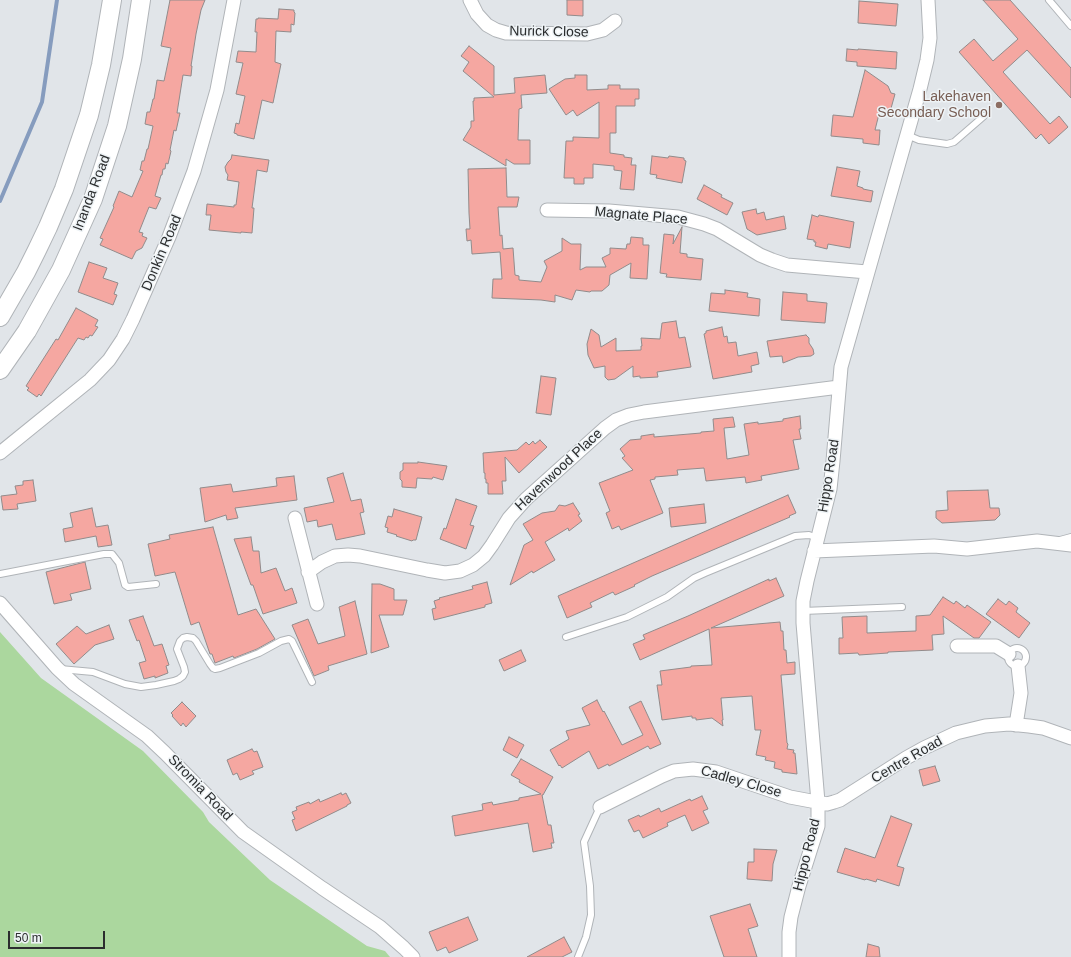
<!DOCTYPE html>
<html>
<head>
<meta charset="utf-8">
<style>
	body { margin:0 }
	#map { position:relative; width:1071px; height:957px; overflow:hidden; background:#e1e5e9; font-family:Helvetica,sans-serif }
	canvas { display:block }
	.scale { position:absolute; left:8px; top:931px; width:97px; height:18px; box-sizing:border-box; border:2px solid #2b2d2e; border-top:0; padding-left:5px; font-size:12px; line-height:14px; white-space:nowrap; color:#2b2d2e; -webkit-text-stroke:3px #eef3f6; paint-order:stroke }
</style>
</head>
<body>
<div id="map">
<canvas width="1071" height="957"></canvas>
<div class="scale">50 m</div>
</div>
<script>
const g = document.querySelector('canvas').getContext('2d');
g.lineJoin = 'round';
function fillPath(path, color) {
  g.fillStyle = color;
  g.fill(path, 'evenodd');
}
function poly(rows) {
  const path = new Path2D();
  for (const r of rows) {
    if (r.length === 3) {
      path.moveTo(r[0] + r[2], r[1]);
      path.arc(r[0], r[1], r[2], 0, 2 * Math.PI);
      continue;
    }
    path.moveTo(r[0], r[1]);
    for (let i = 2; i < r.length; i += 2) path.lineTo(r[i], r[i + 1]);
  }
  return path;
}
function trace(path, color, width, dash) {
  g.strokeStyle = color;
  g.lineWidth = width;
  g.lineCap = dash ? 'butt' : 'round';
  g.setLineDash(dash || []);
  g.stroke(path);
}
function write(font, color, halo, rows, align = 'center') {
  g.font = font + ' Helvetica,sans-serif';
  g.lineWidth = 3;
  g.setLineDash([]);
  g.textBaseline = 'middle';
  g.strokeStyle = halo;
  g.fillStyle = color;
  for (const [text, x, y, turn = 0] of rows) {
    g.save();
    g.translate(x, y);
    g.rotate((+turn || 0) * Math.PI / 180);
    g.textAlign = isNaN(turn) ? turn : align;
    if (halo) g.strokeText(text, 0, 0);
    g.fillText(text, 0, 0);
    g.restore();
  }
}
const green = poly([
	[0,632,41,678,143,751,203,812,209,822,270,880,367,946,385,951,390,957,0,957]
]);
const stream = poly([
	[0,201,42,102,57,0]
]);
const building = poly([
	[170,0,205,0,201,10,196,34,191,66,192,66,191,76,183,75,177,113,180,113,176,131,174,130,170,150,171,151,168,164,166,163,165,169,163,169,162,175,161,175,155,196,161,198,156,209,149,207,139,232,143,233,142,236,147,238,142,248,136,251,132,259,100,245,103,239,100,238,114,207,113,206,119,191,132,197,143,171,140,170,142,161,144,161,147,149,148,149,153,126,145,124,147,112,150,112,153,99,154,99,157,80,164,81,171,48,161,46,170,0],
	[567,0,583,0,583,16,567,15,567,0],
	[983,0,1010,0,1071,68,1071,98,1027,50,1003,72,1050,124,1059,116,1068,127,1049,144,1041,134,1036,139,959,52,974,39,993,61,1018,39,983,0],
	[859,1,898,4,896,26,858,23,859,1],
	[279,9,294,10,294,12,295,13,294,25,291,24,291,32,276,31,275,62,281,64,273,103,262,100,254,139,237,135,237,134,234,133,236,123,239,124,245,96,236,94,243,63,236,62,238,51,256,52,257,32,255,32,256,19,258,19,258,18,278,19,279,9],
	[469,46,494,66,494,95,515,93,514,78,545,75,547,93,521,95,522,108,519,109,518,140,530,140,530,164,514,164,506,159,506,166,463,140,471,127,471,121,474,121,473,101,474,101,474,98,494,97,463,71,469,62,461,56,469,46],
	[847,49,858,50,858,49,897,52,896,69,857,66,857,62,846,61,847,49],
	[865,70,888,86,891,93,895,94,890,112,880,110,875,130,880,130,879,145,863,143,863,139,831,136,833,115,853,117,865,70],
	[575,75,587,75,587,90,608,89,608,85,620,85,620,89,639,89,639,99,635,99,635,106,616,106,616,133,610,133,610,153,624,155,624,157,632,158,631,165,636,165,634,190,620,189,622,171,614,170,614,166,593,164,593,178,584,178,584,184,574,184,574,178,564,178,566,141,573,141,573,137,599,138,599,102,577,116,573,110,566,115,549,89,565,79,575,78,575,75],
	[232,155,269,160,267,172,257,170,252,208,254,208,252,233,241,232,241,233,209,230,211,215,206,215,207,204,234,207,234,205,236,205,239,182,227,180,228,175,226,172,225,167,228,162,231,159,232,155],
	[652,156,668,158,669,156,684,158,684,160,686,161,682,183,656,178,657,175,650,174,652,156],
	[837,167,860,171,857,186,863,188,863,189,873,191,871,202,831,196,837,167],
	[506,168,507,197,519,197,517,207,498,207,500,236,502,235,503,249,513,248,515,275,519,276,519,280,541,282,547,267,544,261,562,251,562,238,571,244,581,244,580,270,586,267,606,267,602,258,610,254,610,248,626,249,627,244,630,244,631,237,643,238,643,245,649,245,647,279,630,278,631,263,610,275,609,285,602,291,591,291,590,292,576,290,572,300,555,295,555,302,541,300,492,298,493,279,502,279,500,252,472,254,471,240,467,241,466,229,470,229,469,213,468,169,506,168],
	[704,185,722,195,721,197,733,203,727,215,697,199,704,185],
	[756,209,757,214,764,212,766,220,784,216,786,229,757,235,747,229,742,212,756,209],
	[812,215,818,217,819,215,854,222,850,248,828,244,827,249,815,246,816,242,814,242,814,240,807,239,812,215],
	[682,227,680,253,687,254,687,257,703,259,701,280,666,277,667,274,660,273,664,234,674,235,673,244,682,227],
	[89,262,107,268,103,278,118,283,114,294,117,295,113,305,78,292,89,262],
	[725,290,748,293,747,297,760,299,759,316,709,311,711,293,725,294,725,290],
	[783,292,807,294,807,301,827,303,825,323,781,320,783,292],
	[76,308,98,320,95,326,98,327,92,336,90,335,88,338,86,337,84,340,78,338,41,396,39,394,37,397,27,390,29,388,26,386,56,339,58,340,76,308],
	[676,321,679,338,685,337,691,367,657,372,658,377,640,378,640,376,633,377,633,366,615,379,608,380,605,377,605,366,594,368,588,355,587,344,591,329,599,335,601,347,616,338,616,351,641,350,641,346,642,346,641,338,660,339,662,323,676,321],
	[722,327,724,337,727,336,728,343,736,342,738,356,757,352,759,364,751,366,752,372,713,379,704,334,706,333,706,331,722,327],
	[806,335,809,338,809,343,813,349,814,354,811,356,798,357,783,363,782,356,770,357,767,341,806,335],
	[541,376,556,378,551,415,536,413,541,376],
	[800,416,801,429,799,429,801,439,793,440,799,469,761,476,762,480,746,483,745,477,706,481,704,468,677,470,678,475,655,477,655,479,650,480,663,513,621,530,619,526,612,529,606,513,610,511,599,483,633,470,622,458,625,456,620,449,630,440,641,439,641,436,654,434,654,437,701,433,701,432,714,431,713,419,733,417,735,427,724,428,727,459,749,455,744,424,758,422,758,424,783,421,783,419,800,416],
	[540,440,547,447,519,473,505,457,506,481,502,481,503,494,488,494,488,483,486,483,486,479,485,479,485,473,484,473,483,453,517,450,526,442,529,445,533,441,535,444,540,440],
	[418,462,447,466,443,480,433,477,432,479,417,478,416,488,402,487,402,481,400,479,400,472,403,470,403,463,418,463,418,462],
	[343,473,351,501,361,499,364,512,360,513,365,534,336,540,332,524,318,527,317,520,307,522,304,508,334,502,327,478,343,473],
	[294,476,297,500,235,508,238,518,227,520,226,515,205,522,200,488,231,484,233,492,277,486,276,478,294,476],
	[33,480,36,501,17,504,18,509,3,510,1,496,17,494,15,486,23,485,23,481,33,480],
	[988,490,990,508,999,508,1000,515,995,520,942,523,936,518,936,511,948,510,947,491,988,490],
	[788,495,796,513,789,516,790,517,652,576,634,585,635,586,615,595,613,592,590,603,592,607,567,618,558,596,788,495],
	[456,499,477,506,470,525,474,526,466,549,440,539,444,528,446,529,456,499],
	[573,503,580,514,578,515,582,521,569,531,568,528,545,542,555,560,533,573,532,571,510,585,524,545,533,540,523,524,542,513,555,511,559,505,565,506,573,503],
	[704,504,706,523,671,527,669,508,704,504],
	[92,508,96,527,108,525,112,545,98,547,96,536,65,542,63,529,73,527,70,513,92,508],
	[394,509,422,517,416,540,413,540,412,541,396,536,397,535,387,532,388,528,385,527,388,516,392,517,394,509],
	[213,527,238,615,256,609,275,639,257,649,234,658,233,656,215,663,212,654,210,654,199,622,191,625,175,572,155,576,148,544,170,539,169,535,213,527],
	[251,537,253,551,259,551,261,573,276,568,285,591,292,588,297,603,263,614,253,585,251,585,234,539,251,537],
	[85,562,91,589,70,594,72,600,54,604,46,572,85,562],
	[776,578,784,596,711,628,780,622,781,631,783,631,784,650,786,650,787,663,795,662,795,674,781,675,787,743,788,744,787,749,794,750,793,753,795,753,797,774,782,772,782,770,774,768,775,762,765,760,766,757,756,755,761,730,755,730,752,696,721,698,723,720,722,720,723,726,712,718,696,720,696,718,692,718,692,716,662,720,657,685,662,685,660,671,691,667,691,666,712,665,709,629,640,660,633,644,645,639,643,635,688,616,769,579,769,581,776,578],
	[487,582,492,603,485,605,485,607,434,620,432,609,436,608,434,601,440,599,439,598,473,589,472,586,487,582],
	[372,584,380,584,394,589,394,600,407,600,403,615,379,615,389,647,371,653,372,584],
	[943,597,954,604,956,601,965,608,967,605,991,622,979,638,974,638,943,616,944,634,932,635,933,650,888,652,888,653,859,655,858,653,839,654,839,638,843,638,842,617,867,616,867,633,916,631,916,616,930,615,943,597],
	[998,599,1006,605,1009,601,1018,608,1016,612,1030,623,1019,638,986,614,998,599],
	[355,601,367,654,328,666,329,670,314,676,292,625,308,619,318,644,345,636,339,607,355,601],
	[143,616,154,646,162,644,169,665,166,666,168,673,155,678,155,676,144,679,139,663,146,661,139,640,137,641,129,620,143,616],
	[109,625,114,639,95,645,74,664,56,644,77,626,86,634,109,625],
	[521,650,526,661,504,671,499,660,521,650],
	[597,700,603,712,604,711,622,745,643,735,629,707,641,701,661,744,650,749,648,746,609,766,608,764,598,769,589,751,562,768,560,765,559,766,550,750,569,739,566,731,590,725,582,708,597,700],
	[182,702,196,716,186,727,183,723,181,726,172,716,173,715,171,713,182,702],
	[509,737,524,745,517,758,503,750,509,737],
	[252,749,254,752,257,751,263,767,252,771,254,774,240,780,237,773,233,775,227,760,252,749],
	[521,759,553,777,543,795,542,795,548,825,551,825,553,838,554,843,551,843,552,848,533,852,528,823,455,836,452,816,483,810,482,804,492,802,493,805,519,800,519,798,541,794,519,782,520,780,511,775,521,759],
	[935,766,940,781,923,786,919,770,935,766],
	[341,793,342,795,346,793,351,803,347,805,347,806,296,831,292,820,295,819,292,812,297,810,296,807,309,802,310,804,319,799,320,802,341,793],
	[702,796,708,809,703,811,709,823,692,831,685,815,667,823,668,826,643,838,639,830,634,832,628,820,639,815,640,817,659,808,661,812,690,799,691,801,702,796],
	[891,816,912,824,897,866,904,868,899,886,877,879,876,882,866,879,865,880,837,872,845,848,875,858,891,816],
	[754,849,777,850,773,864,772,881,747,879,748,862,754,862,754,849],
	[750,904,758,926,748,929,757,957,724,957,710,916,750,904],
	[468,917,478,940,449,953,446,947,437,951,429,932,468,917],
	[564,937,572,952,562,957,527,957,564,937],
	[868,944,879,947,880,957,866,957,868,944]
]);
const lane = poly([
	[1049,0,1071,26],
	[907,135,919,140,947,144,954,142,984,116],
	[1060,540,1071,537],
	[0,574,104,554,112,554,119,563,125,585,128,587,156,584],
	[803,611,902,607],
	[566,637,627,617,667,597,694,578,705,573,795,536,809,535,818,538],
	[1017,657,9],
	[60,669,93,672,125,684,141,687,156,685,174,681,179,679,183,676,185,672,184,667,177,649,180,641,183,638,187,637,193,638,196,641,210,664,213,668,215,669,220,668,259,653,281,641,289,639,292,641,312,682],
	[578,957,586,937,591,915,590,886,584,842,600,807]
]);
const street = poly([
	[470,0,477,14,487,25,496,30,506,33,587,34,603,30,615,21],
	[547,210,609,211,678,217,704,224,717,229,760,255,772,260,787,265,867,272],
	[0,453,90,380,109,360,123,339,133,319,169,237,194,171,217,90,234,0],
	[295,518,317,604],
	[814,551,934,546,967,549,1037,541,1071,545],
	[308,572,322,562,335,556,348,555,360,556,427,570,445,573,460,571,473,565,484,556,492,545,509,518,526,499,605,428,616,420,629,415,644,412,839,387],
	[0,603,57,668,74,684,147,736,165,753,243,832,322,888,380,927,404,948,413,957],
	[957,646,996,646,1009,654],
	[1016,725,1021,693,1018,666],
	[600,807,662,776,674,771,693,769,716,772,790,797,827,804,834,802,840,800,906,758,924,748,956,733,985,726,1009,724,1029,726,1043,728,1071,738],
	[789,957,789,932,791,917,799,886,818,826,818,802,803,623,803,601,807,581,830,489,833,461,841,367,920,89,927,60,930,38,928,0]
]);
const secondary = poly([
	[0,317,26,272,37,250,48,227,64,189,89,115,101,65,112,0],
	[0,370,27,331,61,270,93,199,117,126,132,59,141,0]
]);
const markers = [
	[999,105,4,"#8d6e63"]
];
const streetNames = [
	["Nurick Close",549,32,1],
	["Inanda Road",92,193,-69],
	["Magnate Place",641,216,5],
	["Donkin Road",162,253,-67],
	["Havenwood Place",559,470,-43],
	["Hippo Road",829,476,-81],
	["Centre Road",907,760,-30],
	["Cadley Close",741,782,16],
	["Stromia Road",200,788,46],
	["Hippo Road",807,855,-76]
];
const educationNames = [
	["Lakehaven",991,97],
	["Secondary School",991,113]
];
fillPath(green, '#abd79e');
trace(stream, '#869cbe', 4);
fillPath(building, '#f5a7a1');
trace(building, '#918b8b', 1);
trace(lane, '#b0b4b8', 8);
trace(street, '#b0b4b8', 15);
trace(secondary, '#b0b4b8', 20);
trace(lane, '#fff', 6);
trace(street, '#fff', 13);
trace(secondary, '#fff', 18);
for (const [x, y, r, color] of markers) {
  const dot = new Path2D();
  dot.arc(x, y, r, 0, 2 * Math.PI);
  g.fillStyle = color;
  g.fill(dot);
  trace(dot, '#eef3f6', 1.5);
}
write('14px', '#2b2d2e', '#eef3f6', streetNames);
write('14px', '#785e54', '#eef3f6', educationNames, 'right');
</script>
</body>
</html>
